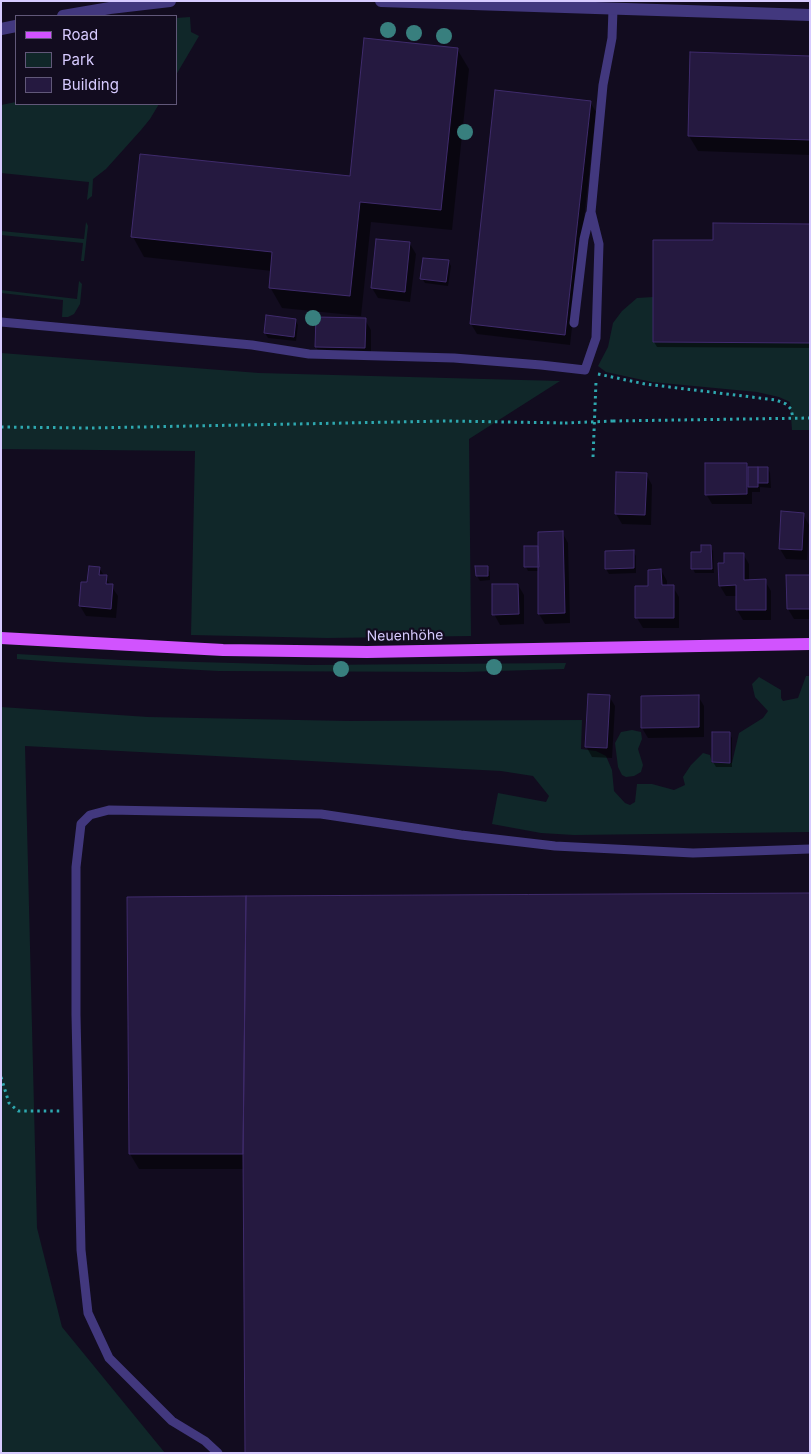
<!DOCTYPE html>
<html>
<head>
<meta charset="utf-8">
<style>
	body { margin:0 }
	#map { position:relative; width:811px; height:1454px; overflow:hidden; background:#120c1f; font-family:Inter,sans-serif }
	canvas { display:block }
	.frame { position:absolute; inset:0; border:2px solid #d7cbff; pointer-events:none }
	.legend { position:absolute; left:15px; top:15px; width:162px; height:90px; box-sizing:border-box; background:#120c1f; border:1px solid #615879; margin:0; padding:6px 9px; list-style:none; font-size:15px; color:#d7cbff }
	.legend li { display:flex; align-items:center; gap:10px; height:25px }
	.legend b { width:25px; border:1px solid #615879 }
</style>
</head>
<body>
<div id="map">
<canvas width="811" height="1454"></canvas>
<div class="frame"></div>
<ul class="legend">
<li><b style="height:6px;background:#d153fe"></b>Road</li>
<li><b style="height:14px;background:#102729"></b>Park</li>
<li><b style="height:14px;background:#251940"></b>Building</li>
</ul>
</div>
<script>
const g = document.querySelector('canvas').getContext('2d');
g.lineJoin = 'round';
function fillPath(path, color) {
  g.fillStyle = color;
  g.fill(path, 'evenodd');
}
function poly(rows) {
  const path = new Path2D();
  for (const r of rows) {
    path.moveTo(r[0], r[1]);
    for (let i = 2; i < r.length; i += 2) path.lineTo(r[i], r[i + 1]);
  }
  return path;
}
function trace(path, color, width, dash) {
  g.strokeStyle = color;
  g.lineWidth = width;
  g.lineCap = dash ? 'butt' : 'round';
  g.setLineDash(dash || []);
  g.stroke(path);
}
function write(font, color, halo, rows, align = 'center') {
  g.font = font + ' Inter,sans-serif';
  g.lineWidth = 4.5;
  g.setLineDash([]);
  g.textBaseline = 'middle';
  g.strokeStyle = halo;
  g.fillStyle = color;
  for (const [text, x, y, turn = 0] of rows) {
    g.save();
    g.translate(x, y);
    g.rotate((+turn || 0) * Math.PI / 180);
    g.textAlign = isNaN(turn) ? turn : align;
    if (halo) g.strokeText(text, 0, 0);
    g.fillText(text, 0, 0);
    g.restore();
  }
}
const green = poly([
	[190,17,191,32,199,36,176,75,176,18],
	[16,102,16,104,159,104,150,119,141,130,106,169,93,179,92,196,87,200,89,182,1,173,1,105],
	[86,222,88,226,84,261,81,261,83,243,1,235,1,231,84,239],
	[79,281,82,284,80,304,74,314,68,317,62,317,63,300,1,293,1,290,77,299],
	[653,297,653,342,810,343,810,430,792,430,790,402,779,397,757,392,652,382,606,372,598,366,608,347,613,323,622,311,637,298],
	[1,353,259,373,560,381,469,439,471,636,327,638,191,635,195,451,1,449],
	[17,654,121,660,309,665,566,663,564,669,464,672,218,671,56,662,17,659],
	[806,676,810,676,810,832,574,835,541,833,492,824,498,793,546,802,549,796,533,776,501,771,25,746,37,1228,62,1327,165,1453,1,1453,1,707,148,717,348,721,582,720,581,749,596,751,606,756,612,770,614,791,625,803,630,805,635,802,637,784,652,784,674,790,685,785,683,777,691,765,703,753,710,755,712,763,732,763,739,733,763,718,768,711,755,697,752,684,759,677,781,690,781,698,783,701,798,698],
	[632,730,641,732,642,739,638,749,643,765,641,772,634,776,626,777,622,775,618,767,615,743,621,732]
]);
const shadow = poly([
	[457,49,469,69,452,230,371,222,361,316,282,308,270,287,272,271,144,257,133,237,351,177],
	[810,57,810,155,698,151,689,136],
	[590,102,596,112,570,345,477,334,471,324],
	[810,225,810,348,657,347,654,342,654,241,714,242],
	[410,244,416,254,410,302,378,298,372,288],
	[448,261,451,266,448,286,425,283,422,278],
	[295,320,298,325,296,341,268,338,265,333],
	[365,320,371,330,371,358,322,357,316,347],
	[746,464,749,468,768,468,770,473,771,488,760,487,760,492,752,492,752,504,712,504,706,494],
	[646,474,652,485,651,525,622,524,616,514],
	[803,514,809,525,807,560,786,559,780,549],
	[562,532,568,543,570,623,545,624,539,614,540,571,528,571,526,567,537,548],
	[710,546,713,551,714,573,695,573,693,569,702,553],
	[633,551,636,556,636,573,609,574,606,569],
	[743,554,749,564,749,581,765,581,771,591,771,620,743,620,737,610,737,596,726,596,720,586,726,564],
	[477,567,487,567,490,572,490,580,480,581,477,576],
	[99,568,118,596,116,618,86,616,80,606],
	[661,570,667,581,667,587,673,587,679,597,679,628,643,628,637,618,650,587],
	[810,576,810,619,794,619,788,609],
	[518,585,524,595,524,624,500,625,494,614],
	[609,696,615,706,612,758,592,757,586,746],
	[698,696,704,706,704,737,648,738,642,728],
	[713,733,729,733,732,738,732,767,716,767,713,762],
	[810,895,244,1169,139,1169,130,1154]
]);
const building = poly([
	[364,38,458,48,441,210,360,202,350,296,269,288,272,252,131,237,140,154,350,176,364,38],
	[690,52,810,56,810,140,688,136,690,52],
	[495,90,591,101,565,335,470,324,495,90],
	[713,223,810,224,810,343,653,342,653,240,713,240,713,223],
	[376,239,410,242,405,292,371,288,376,239],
	[423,258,449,260,446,282,420,279,423,258],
	[266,315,296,319,294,337,264,333,266,315],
	[316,317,366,318,365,348,315,347,316,317],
	[705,463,747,463,747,494,705,495,705,463],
	[748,467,758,467,758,487,748,487,748,467],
	[758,467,768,467,768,483,758,483,758,467],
	[616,472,647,473,645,515,615,514,616,472],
	[781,511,804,513,802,550,779,549,781,511],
	[563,531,565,613,538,614,538,532,563,531],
	[701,545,711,545,712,569,691,569,691,552,701,552,701,545],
	[524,546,538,546,539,567,524,567,524,546],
	[634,550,634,568,605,569,605,551,634,550],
	[724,553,744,553,744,580,766,579,766,610,736,610,736,585,719,586,718,563,724,563,724,553],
	[89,566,100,567,99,575,107,575,106,584,113,584,111,609,79,606,81,582,87,582,89,566],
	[475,566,488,566,488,576,476,576,475,566],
	[661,569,662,585,674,585,674,618,635,618,635,586,648,586,648,570,661,569],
	[786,575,810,575,810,609,787,609,786,575],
	[492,584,518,584,519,614,492,615,492,584],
	[588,694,610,695,607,748,585,747,588,694],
	[699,695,699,727,641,728,641,696,699,695],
	[712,732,730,732,730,763,712,762,712,732],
	[810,893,810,1453,245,1453,243,1154,246,896,810,893],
	[246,896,243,1154,129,1154,127,897,246,896]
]);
const path = poly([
	[598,374,645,384,776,400,786,404,791,409,793,418],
	[613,421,810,418],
	[1,427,89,428,448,421,565,423],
	[593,457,596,382],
	[1,1077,9,1103,18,1111,63,1111]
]);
const service = poly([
	[1,322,252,345,309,354,454,358,541,365,585,370,596,338,599,244,591,212,603,85,612,38,613,9],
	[574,323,584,239,590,214],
	[218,1453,205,1441,172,1421,109,1358,88,1313,81,1250,76,1015,76,867,81,824,90,815,109,810,321,814,461,835,555,846,693,853,810,849]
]);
const tertiary = poly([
	[381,1,810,15],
	[63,16,110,8,170,1],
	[1,29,16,26]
]);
const primary = poly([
	[1,638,223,650,367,652,810,644]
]);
const pathBridge = poly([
	[565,423,613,421]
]);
const trees = [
	[388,30],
	[414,33],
	[444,36],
	[465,132],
	[313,318],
	[494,667],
	[341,669]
];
const streetNames = [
	["Neuenhöhe",405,636,-1]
];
fillPath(green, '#102729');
fillPath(shadow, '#0007');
fillPath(building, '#251940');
trace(building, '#3f2b6c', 1);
trace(path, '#2ea8af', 3, [2.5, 4]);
trace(service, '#42387e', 9);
trace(tertiary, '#42387e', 12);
trace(primary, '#d153fe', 12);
trace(pathBridge, '#2ea8af', 3, [2.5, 4]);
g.fillStyle = '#387f7e';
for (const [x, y] of trees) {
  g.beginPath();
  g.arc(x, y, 8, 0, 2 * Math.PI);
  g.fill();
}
write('14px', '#d7cbff', '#120c1f', streetNames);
</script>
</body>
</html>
